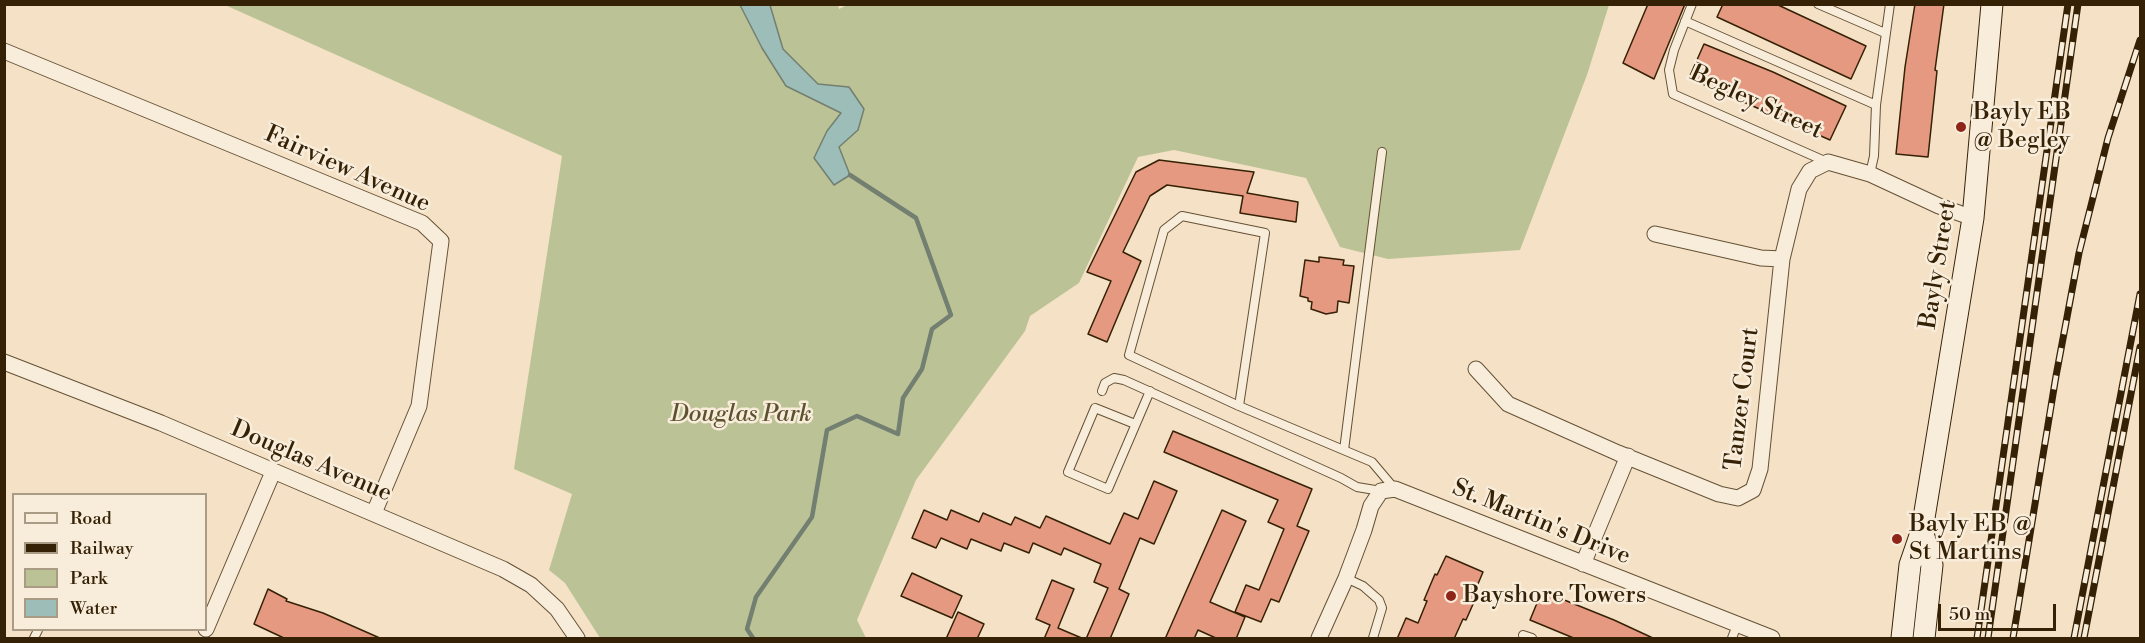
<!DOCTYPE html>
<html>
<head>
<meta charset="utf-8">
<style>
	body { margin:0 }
	#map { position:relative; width:2145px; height:643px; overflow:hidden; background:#f5e2c6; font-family:"Libre Bodoni",serif }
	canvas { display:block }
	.frame { position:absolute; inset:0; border:6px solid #352105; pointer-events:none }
	.legend { position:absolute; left:12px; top:493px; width:195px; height:138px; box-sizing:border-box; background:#f8ecda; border:2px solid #aa9b85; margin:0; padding:8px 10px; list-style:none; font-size:18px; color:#352105 }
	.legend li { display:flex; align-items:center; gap:12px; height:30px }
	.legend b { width:30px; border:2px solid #aa9b85 }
	.scale { position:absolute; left:1938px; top:604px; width:118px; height:27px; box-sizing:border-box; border:3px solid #352105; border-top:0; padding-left:8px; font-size:18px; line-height:21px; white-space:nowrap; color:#352105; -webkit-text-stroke:4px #f8ecda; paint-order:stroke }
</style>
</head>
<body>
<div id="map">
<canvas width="2145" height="643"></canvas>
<div class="frame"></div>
<ul class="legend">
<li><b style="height:8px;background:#f8ecda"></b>Road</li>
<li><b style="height:8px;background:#352105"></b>Railway</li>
<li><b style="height:16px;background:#bbc396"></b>Park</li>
<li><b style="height:16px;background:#9cbdb8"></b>Water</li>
</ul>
<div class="scale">50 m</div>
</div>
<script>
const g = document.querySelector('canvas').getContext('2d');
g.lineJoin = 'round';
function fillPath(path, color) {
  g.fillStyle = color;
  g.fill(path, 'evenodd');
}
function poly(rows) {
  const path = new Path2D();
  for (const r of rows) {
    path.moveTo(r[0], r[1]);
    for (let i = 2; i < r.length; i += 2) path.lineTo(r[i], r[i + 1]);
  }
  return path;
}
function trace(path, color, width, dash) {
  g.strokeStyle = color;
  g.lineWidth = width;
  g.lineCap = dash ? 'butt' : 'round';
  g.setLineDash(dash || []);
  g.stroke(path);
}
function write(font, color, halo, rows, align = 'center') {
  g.font = font + ' "Libre Bodoni",serif';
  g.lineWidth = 5;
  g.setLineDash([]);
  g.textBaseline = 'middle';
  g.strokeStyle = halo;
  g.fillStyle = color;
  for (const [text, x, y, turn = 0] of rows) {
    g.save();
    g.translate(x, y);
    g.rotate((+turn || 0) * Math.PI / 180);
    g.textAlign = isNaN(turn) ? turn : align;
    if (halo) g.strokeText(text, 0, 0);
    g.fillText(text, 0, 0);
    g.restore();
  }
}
const green = poly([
	[849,4,1609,5,1587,75,1520,250,1388,259,1340,247,1306,178,1174,150,1138,157,1079,283,1030,316,1025,331,916,480,857,620,866,638,600,638,565,583,549,570,572,494,514,469,562,156,225,5,740,5,762,48,782,49,770,5,838,5,839,9]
]);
const water = poly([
	[740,5,770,5,783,49,818,84,849,87,864,109,858,130,839,147,850,175,834,185,814,158,827,131,841,113,786,86,762,48,740,5]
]);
const stream = poly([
	[753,638,747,629,756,597,812,517,827,430,857,416,898,434,903,398,922,369,932,329,951,315,916,218,850,175]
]);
const building = poly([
	[1648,4,1685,4,1654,79,1623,63,1648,4],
	[1723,4,1776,4,1866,46,1851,79,1717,17,1723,4],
	[1915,4,1944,4,1935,70,1937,71,1928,157,1896,154,1905,67,1915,4],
	[1704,44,1773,72,1846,106,1830,140,1689,78,1704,44],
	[1159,160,1254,172,1247,193,1298,202,1296,222,1240,213,1243,196,1167,185,1150,196,1123,252,1141,261,1107,342,1088,334,1111,281,1087,272,1136,172,1159,160],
	[1319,257,1344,260,1343,265,1354,266,1349,303,1338,301,1337,312,1326,314,1311,309,1312,302,1308,301,1308,298,1300,296,1305,260,1319,262,1319,257],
	[1173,431,1312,489,1297,526,1309,531,1279,602,1271,599,1261,622,1235,612,1246,585,1259,590,1284,529,1268,522,1278,500,1164,452,1173,431],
	[1154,481,1177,491,1154,544,1140,538,1119,589,1129,594,1110,639,1086,639,1108,588,1094,582,1101,564,1064,548,1061,555,1033,543,1029,553,1004,543,1001,551,971,539,967,549,941,538,936,548,912,538,924,510,947,520,951,510,979,522,983,513,1011,525,1015,517,1040,528,1046,516,1110,544,1124,513,1138,519,1154,481],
	[1222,510,1246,521,1210,602,1245,617,1236,639,1218,639,1198,630,1194,639,1165,639,1222,510],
	[1446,556,1483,572,1475,591,1478,593,1466,620,1463,619,1454,639,1397,639,1406,618,1418,623,1427,601,1424,600,1435,574,1437,575,1446,556],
	[912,573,962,596,952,618,901,596,912,573],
	[1052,580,1074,589,1058,628,1084,639,1044,639,1050,625,1036,619,1052,580],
	[268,589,287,599,286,601,323,613,382,639,286,639,254,624,268,589],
	[1542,591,1614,620,1655,639,1576,639,1530,620,1542,591],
	[958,612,984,624,977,639,946,639,958,612]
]);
const lane = poly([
	[1692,4,1674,50,1669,70,1673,94,1827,162],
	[1818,4,1885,33],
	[1685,21,1876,105],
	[1870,174,1874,156,1876,105,1890,4],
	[1102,391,1105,383,1114,378,1124,380,1341,478,1357,487,1381,491],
	[1239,406,1265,233,1182,216,1164,230,1129,355,1239,406,1372,462,1394,488],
	[1135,424,1095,408,1068,472,1108,489,1150,391],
	[1344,450,1382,152],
	[1346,578,1363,586,1379,600,1382,608,1373,638],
	[1523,635,1532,638],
	[34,638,38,630],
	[1732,638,1737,625]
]);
const street = poly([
	[4,51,422,223,441,241,419,406,374,513],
	[1655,234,1761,258,1782,259],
	[4,362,161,423,503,569,531,585,557,609,577,638],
	[1476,369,1508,404,1618,453,1719,494,1738,498,1753,490,1760,469,1782,259,1799,189,1810,171,1828,162,1870,174,1939,206,1973,218],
	[1583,564,1628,456],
	[206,629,273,472],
	[1319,638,1346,578,1364,530,1371,506,1381,491,1395,489,1772,638]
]);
const secondary = poly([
	[1922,530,1932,565,1924,638],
	[1902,638,1910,565,1922,530,1973,218,1992,4]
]);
const rail = poly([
	[1977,638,2068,4],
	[1988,638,2078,4],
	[2013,638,2056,376,2079,253,2108,138,2140,40],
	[2074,638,2140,294],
	[2084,638,2140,347]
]);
const markers = [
	[1961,127,6,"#8f2418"],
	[1897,539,6,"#8f2418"],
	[1451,596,6,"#8f2418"]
];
const streetNames = [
	["Begley Street",1756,103,25],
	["Fairview Avenue",347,170,24],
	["Bayly Street",1939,265,-81],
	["Tanzer Court",1743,399,-83],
	["Douglas Avenue",311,462,23],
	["St. Martin's Drive",1541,523,22]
];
const poiNames = [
	["Bayly EB",1973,113],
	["@ Begley",1973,141],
	["Bayly EB @",1909,525],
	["St Martins",1909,553],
	["Bayshore Towers",1463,596]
];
const parkNames = [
	["Douglas Park",741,415]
];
fillPath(green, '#bbc396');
fillPath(water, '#9cbdb8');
trace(water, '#737f70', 1.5);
trace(stream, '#737f70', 4.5);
fillPath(building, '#e59981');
trace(building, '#352105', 1.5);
trace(lane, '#655135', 10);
trace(street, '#655135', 17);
trace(secondary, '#352105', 23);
trace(lane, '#f8ecda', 8);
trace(street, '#f8ecda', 15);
trace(secondary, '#f8ecda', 21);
trace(rail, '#352105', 7);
trace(rail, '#f8ecda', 4.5, [14]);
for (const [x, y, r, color] of markers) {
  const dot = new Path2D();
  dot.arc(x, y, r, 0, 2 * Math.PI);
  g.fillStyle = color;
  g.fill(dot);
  trace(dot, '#f8ecda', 2);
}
write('24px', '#352105', '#f8ecda', streetNames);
write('24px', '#352105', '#f8ecda', poiNames, 'left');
write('italic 24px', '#5d5230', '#f8ecda', parkNames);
</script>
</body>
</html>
